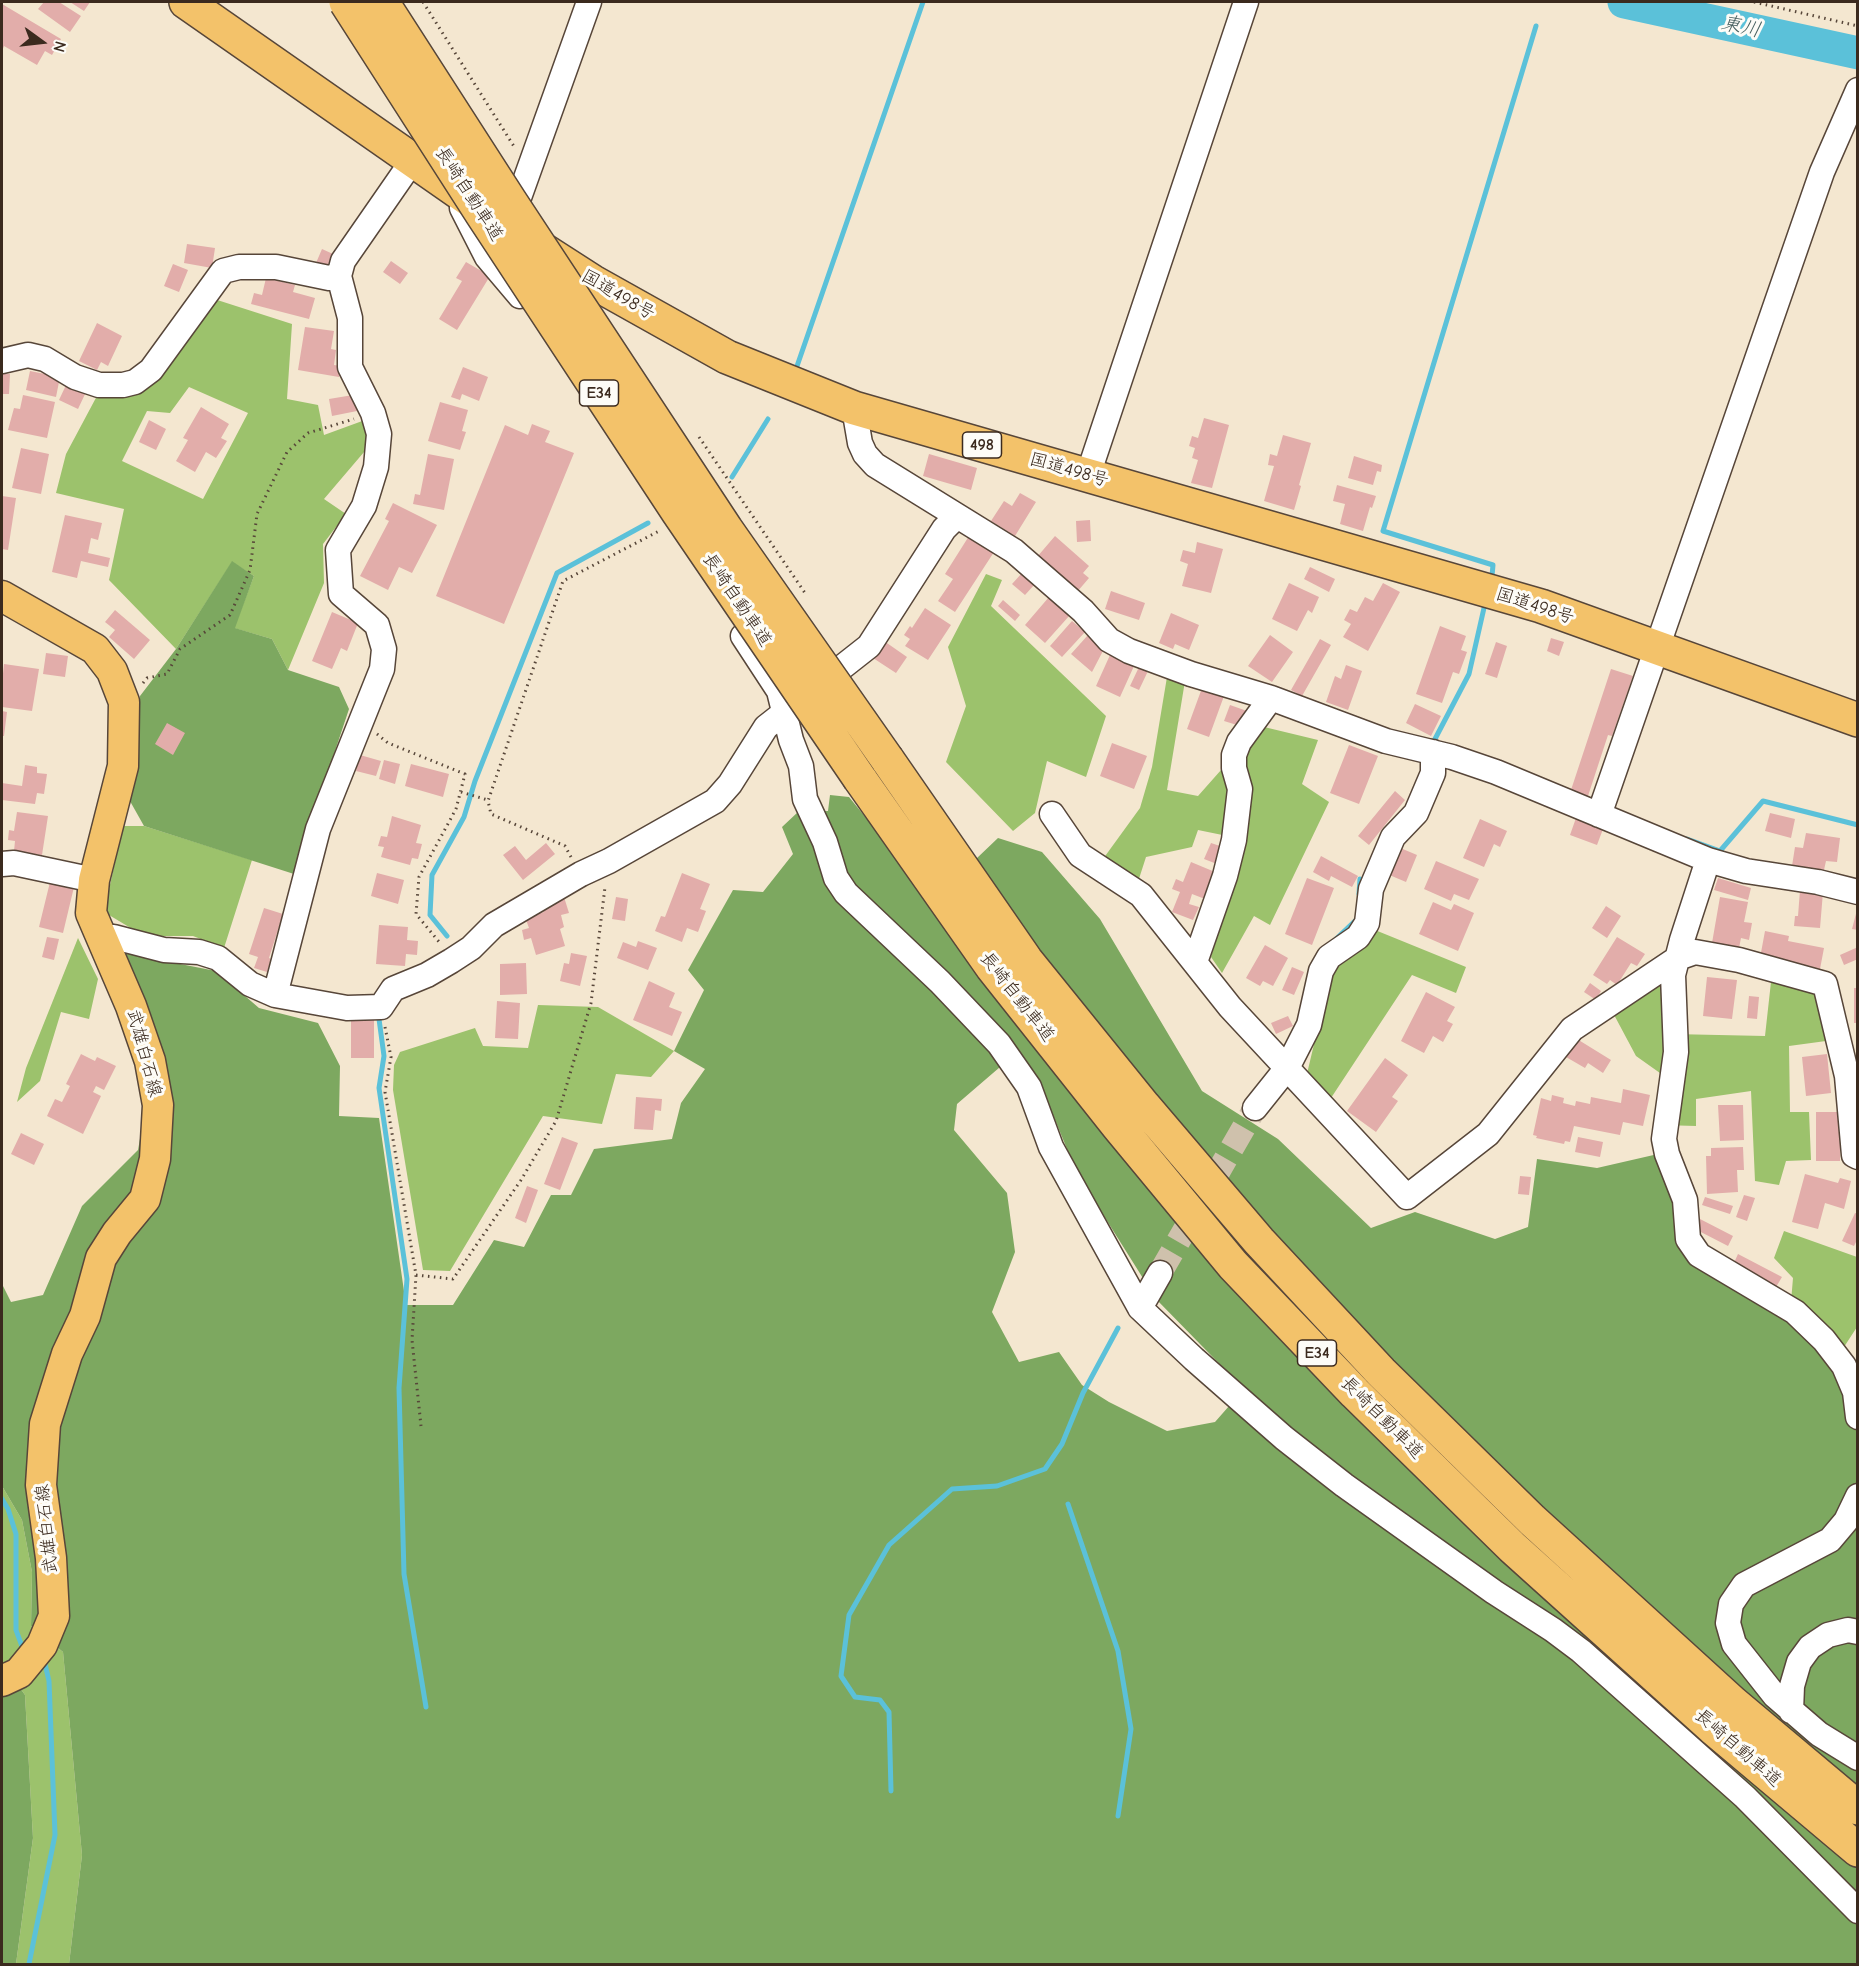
<!DOCTYPE html>
<html>
<head>
<meta charset="utf-8">
<style>
	body { margin:0 }
	#map { position:relative; width:1859px; height:1966px; overflow:hidden; background:#f4e7d0; font-family:"Comic Neue",sans-serif }
	canvas { display:block }
	.frame { position:absolute; inset:0; border:3px solid #3b2a1e; pointer-events:none }
	.north { position:absolute; left:12px; top:12px; width:60px; height:60px; -webkit-text-stroke:4px #fdfcf7; paint-order:stroke; rotate:105deg; font-size:16px; font-weight:700; line-height:24px; text-align:center; color:#3b2a1e }
	.north::after { content:''; display:block; margin:auto; width:21px; height:27px; background:#3b2a1e; clip-path:polygon(50% 0,100% 100%,50% 72%,0 100%) }
</style>
</head>
<body>
<div id="map">
<canvas width="1859" height="1966"></canvas>
<div class="frame"></div>
<div class="north">N</div>
</div>
<script>
const g = document.querySelector('canvas').getContext('2d');
g.lineJoin = 'round';
function fillPath(path, color) {
  g.fillStyle = color;
  g.fill(path, 'evenodd');
}
function poly(rows) {
  const path = new Path2D();
  for (const r of rows) {
    path.moveTo(r[0], r[1]);
    for (let i = 2; i < r.length; i += 2) path.lineTo(r[i], r[i + 1]);
  }
  return path;
}
function trace(path, color, width, dash) {
  g.strokeStyle = color;
  g.lineWidth = width;
  g.lineCap = dash ? 'butt' : 'round';
  g.setLineDash(dash || []);
  g.stroke(path);
}
function write(font, color, halo, rows, align = 'center') {
  g.font = font + ' "Comic Neue","Klee One",sans-serif';
  g.lineWidth = 6;
  g.setLineDash([]);
  g.textBaseline = 'middle';
  g.strokeStyle = halo;
  g.fillStyle = color;
  for (const [text, x, y, turn = 0] of rows) {
    g.save();
    g.translate(x, y);
    g.rotate((+turn || 0) * Math.PI / 180);
    g.textAlign = isNaN(turn) ? turn : align;
    if (halo) g.strokeText(text, 0, 0);
    g.fillText(text, 0, 0);
    g.restore();
  }
}
const green = poly([
	[211,298,292,324,287,399,318,405,324,435,365,420,370,445,324,499,346,514,323,544,324,583,288,670,272,639,234,628,254,576,232,562,176,649,109,580,124,509,56,493,66,454,98,394,148,385],
	[189,387,248,413,203,499,122,461,147,411,170,413],
	[986,574,1002,580,991,606,1106,716,1086,777,1047,761,1035,813,1013,831,946,762,966,706,948,647],
	[1167,677,1185,681,1167,790,1198,796,1260,726,1318,740,1302,784,1329,802,1270,925,1254,916,1222,973,1211,957,1242,839,1198,830,1192,847,1146,857,1136,888,1103,859,1140,808,1152,767],
	[123,826,144,826,252,860,224,948,193,936,144,936,104,912],
	[1375,930,1466,967,1456,993,1412,975,1331,1098,1306,1078,1333,964],
	[78,938,98,979,89,1019,61,1012,40,1081,17,1102,26,1068],
	[1666,978,1672,1034,1765,1036,1771,982,1817,992,1826,1041,1789,1046,1790,1112,1809,1112,1811,1160,1786,1161,1779,1185,1755,1181,1751,1091,1696,1099,1696,1126,1662,1125,1667,1078,1636,1056,1612,1011],
	[538,1005,598,1007,674,1051,651,1077,616,1074,602,1124,543,1116,450,1271,423,1270,393,1090,394,1065,400,1052,475,1028,483,1046,528,1048],
	[1784,1231,1857,1257,1857,1327,1844,1347,1791,1302,1793,1278,1774,1258],
	[2,1486,22,1520,32,1572,31,1626,63,1652,82,1855,69,1964,16,1964,33,1838,25,1695,2,1662]
]);
const forest = poly([
	[232,561,254,576,235,628,272,639,288,670,339,687,349,709,294,874,144,826,126,794,140,696,176,649],
	[830,795,849,797,933,900,998,838,1042,852,1100,919,1202,1091,1278,1139,1371,1228,1415,1212,1495,1239,1528,1227,1537,1159,1597,1168,1658,1154,1674,1196,1677,1242,1789,1318,1814,1342,1838,1380,1857,1377,1857,1964,69,1964,82,1855,63,1652,31,1626,32,1572,22,1520,2,1486,2,1284,11,1302,43,1295,82,1206,138,1150,157,1044,124,953,216,971,259,1008,318,1023,340,1066,339,1116,379,1118,406,1305,453,1305,494,1240,524,1247,551,1195,571,1195,594,1149,672,1139,681,1103,705,1069,674,1051,704,990,688,970,733,890,763,892,793,854,782,827,798,812,828,811],
	[1007,1061,1036,1074,1077,1173,1156,1299,1244,1389,1215,1422,1167,1431,1109,1402,1082,1385,1059,1352,1019,1362,992,1312,1015,1252,1007,1193,954,1130,957,1104],
	[2,1662,25,1695,33,1838,16,1964,2,1964]
]);
const stream = poly([
	[796,369,923,2],
	[732,477,768,419],
	[1492,576,1493,565,1383,531,1536,26],
	[1435,739,1469,674,1484,608],
	[1687,839,1720,851,1763,801,1858,825],
	[1359,894,1360,879],
	[447,936,430,915,432,875,464,817,475,781,557,573,648,523],
	[1336,939,1356,920],
	[379,1019,384,1056,379,1088,407,1279,399,1388,404,1574,426,1707],
	[2,1499,8,1509,16,1534,16,1630,23,1649],
	[1068,1504,1118,1651,1131,1729,1118,1816],
	[891,1791,889,1712,880,1700,855,1697,841,1676,849,1615,889,1545,952,1489,997,1486,1045,1469,1062,1444,1083,1393,1118,1328],
	[29,1964,55,1835,49,1681,45,1664]
]);
const river = poly([
	[1624,2,1858,53]
]);
const building = poly([
	[44,2,59,2,81,16,70,32,38,9],
	[70,2,90,2,84,11],
	[2,4,61,39,52,55,45,51,37,65,4,46,2,51],
	[187,244,215,248,212,268,184,263],
	[322,249,333,254,327,267,316,263],
	[391,261,408,273,400,284,383,272],
	[466,262,490,276,457,330,439,319,462,281,456,278],
	[173,264,188,270,179,292,164,286],
	[266,278,295,285,293,292,315,298,309,319,251,304,254,293,262,295],
	[97,323,122,336,108,366,101,362,97,370,79,361],
	[305,327,334,331,331,349,336,350,334,365,341,366,339,377,298,370],
	[463,367,488,377,479,401,462,394,460,400,451,397],
	[30,371,60,377,56,397,26,390],
	[2,374,10,374,9,394,2,394],
	[67,383,86,392,78,409,59,400],
	[23,395,55,402,47,438,8,430,14,408,20,409],
	[353,395,357,411,332,416,329,399],
	[440,402,468,410,462,431,466,432,460,450,428,441],
	[201,407,229,424,221,438,227,441,216,458,206,452,195,472,176,461,188,440,183,438],
	[1204,418,1229,425,1212,488,1191,483,1198,460,1192,458,1195,448,1189,446,1192,436,1198,438],
	[149,420,166,429,156,450,139,442],
	[532,424,550,431,545,442,574,453,504,624,436,596,505,425,528,435],
	[1283,435,1311,443,1299,485,1301,486,1294,510,1264,501,1274,466,1268,465,1270,454,1277,456],
	[21,448,49,454,41,494,12,488],
	[428,454,454,459,444,510,413,504,415,494,420,495],
	[929,454,977,468,971,490,923,476],
	[1354,456,1382,465,1381,472,1377,471,1373,485,1348,478],
	[1337,485,1376,496,1372,508,1370,507,1363,531,1340,524,1345,504,1333,501],
	[1020,493,1036,502,1015,536,991,521,1004,501,1012,506],
	[2,496,16,498,8,550,2,549],
	[393,503,437,525,412,573,399,567,388,590,360,576,389,521,385,519],
	[65,515,102,523,98,540,91,538,88,553,110,558,108,567,81,561,77,578,52,572],
	[1090,520,1091,541,1077,542,1076,521],
	[969,536,994,552,955,612,938,601,953,579,945,574],
	[1055,536,1089,566,1083,573,1089,578,1077,592,1037,557],
	[1197,542,1223,549,1211,593,1182,586,1188,564,1180,561,1183,550,1195,553],
	[1310,567,1335,579,1329,592,1304,579],
	[1022,573,1035,584,1025,595,1012,584],
	[1289,583,1319,597,1312,613,1308,610,1297,631,1272,619],
	[1383,583,1400,592,1368,651,1343,637,1351,624,1344,620,1350,609,1357,612,1365,597,1373,601],
	[1111,591,1145,603,1139,620,1105,609],
	[1049,597,1070,615,1045,643,1025,625],
	[1003,600,1020,615,1015,621,998,606],
	[925,608,951,625,928,660,905,646,910,639,904,635,910,626,912,628],
	[115,610,150,640,134,659,109,637,115,630,105,622],
	[332,612,358,623,347,651,341,648,332,669,312,661],
	[1171,613,1199,625,1189,650,1175,644,1173,649,1159,643],
	[1072,621,1085,632,1062,657,1050,646],
	[1440,626,1466,636,1461,650,1467,652,1459,674,1453,672,1442,703,1416,694],
	[1088,635,1104,649,1092,672,1071,654],
	[1270,635,1293,652,1272,682,1248,666],
	[1551,638,1564,642,1559,656,1547,651],
	[1320,639,1331,645,1302,696,1291,690],
	[884,641,907,657,896,673,873,658],
	[1496,642,1507,646,1497,678,1485,674],
	[46,653,68,656,65,677,43,674],
	[1110,655,1134,666,1120,697,1096,686],
	[4,664,39,669,32,711,2,707,2,683],
	[1346,665,1362,671,1348,710,1326,702,1335,676,1341,679],
	[1139,667,1148,671,1139,690,1130,686],
	[1611,669,1633,676,1612,736,1608,735,1588,796,1571,790],
	[1202,688,1224,696,1209,737,1187,729],
	[1415,704,1441,716,1431,736,1406,723],
	[1230,705,1247,711,1237,725,1224,721],
	[2,711,7,712,4,736,2,736],
	[167,723,185,733,173,755,155,744],
	[1112,743,1147,756,1134,789,1100,776],
	[1349,745,1378,756,1359,804,1330,793],
	[360,755,381,761,376,776,356,771],
	[384,760,400,764,395,784,379,779],
	[411,764,449,774,443,797,405,786],
	[25,765,37,767,37,773,47,774,44,794,37,793,35,804,2,800,2,783,22,786],
	[1395,791,1405,800,1369,845,1358,836],
	[17,812,48,816,42,855,14,851,15,841,8,840,9,830,14,831],
	[1770,813,1795,819,1791,838,1765,831],
	[392,816,421,825,416,843,422,844,418,859,412,858,410,865,381,857,384,847,378,846,381,836,387,837],
	[1576,818,1603,829,1597,845,1570,835],
	[1480,819,1507,831,1500,847,1494,844,1484,867,1463,858],
	[1806,833,1840,838,1837,862,1826,861,1824,870,1792,866,1795,847,1803,848],
	[546,843,555,854,523,880,503,855,515,846,526,860],
	[1211,843,1223,847,1217,864,1204,859],
	[1398,847,1417,855,1406,882,1387,874],
	[1321,856,1358,876,1352,887,1331,876,1329,881,1313,872],
	[1436,861,1479,879,1469,900,1454,894,1451,901,1424,889],
	[1191,862,1215,872,1205,899,1192,894,1189,904,1199,907,1193,920,1172,912,1180,892,1172,889,1176,879,1183,882],
	[377,873,404,880,398,904,371,896],
	[682,873,710,884,700,909,706,911,698,932,687,928,682,942,655,931,661,916,665,917],
	[1307,878,1334,888,1312,945,1285,934],
	[1718,878,1751,888,1748,900,1714,890],
	[50,882,74,887,63,933,39,927],
	[1800,890,1823,892,1820,928,1794,926,1795,916,1798,916],
	[564,897,569,913,561,915,564,927,560,929,565,946,536,955,531,938,524,940,522,930,529,928,525,917,544,912,543,906],
	[616,897,628,899,625,921,612,919],
	[1720,897,1748,902,1744,922,1752,923,1749,940,1741,938,1739,948,1712,943],
	[1433,902,1451,910,1454,904,1474,913,1458,951,1419,934],
	[1606,906,1621,916,1607,938,1592,928],
	[264,908,283,914,269,958,271,959,267,972,254,968,258,957,249,954],
	[1857,910,1858,910,1858,930,1852,929],
	[379,925,408,927,407,940,418,941,417,955,406,954,405,966,376,964],
	[1765,931,1789,936,1788,941,1824,948,1820,969,1760,958],
	[47,937,59,939,54,960,42,957],
	[1617,937,1645,954,1637,966,1631,963,1617,985,1610,980,1607,984,1593,975],
	[638,941,657,948,648,970,617,958,623,942,636,947],
	[1265,945,1288,958,1273,986,1263,981,1260,986,1246,978],
	[1858,947,1858,959,1844,965,1840,955],
	[571,953,587,956,580,986,560,981,564,963,569,964],
	[526,963,527,994,500,995,500,964],
	[1292,967,1304,972,1294,995,1282,990],
	[1707,977,1737,980,1732,1019,1703,1016],
	[649,981,675,993,669,1007,682,1012,672,1036,633,1020],
	[1590,983,1601,991,1596,1000,1584,992],
	[1854,988,1858,988,1858,1023,1854,1023],
	[1426,992,1455,1007,1447,1021,1453,1024,1443,1042,1433,1036,1424,1053,1401,1041],
	[1749,996,1759,997,1757,1019,1747,1018],
	[497,1001,520,1003,518,1039,495,1038],
	[1288,1016,1293,1026,1276,1034,1271,1023],
	[351,1019,374,1019,374,1058,351,1058],
	[1577,1039,1611,1060,1603,1073,1588,1063,1585,1068,1566,1057],
	[81,1054,95,1061,97,1057,116,1066,104,1090,96,1086,93,1092,101,1096,83,1134,47,1116,55,1099,62,1102,70,1086,66,1084],
	[1827,1054,1831,1093,1806,1096,1802,1057],
	[1385,1058,1408,1075,1392,1097,1398,1101,1376,1132,1347,1111],
	[1623,1089,1650,1095,1643,1126,1623,1122,1620,1135,1574,1126,1570,1142,1565,1141,1564,1144,1536,1138,1537,1136,1533,1135,1541,1098,1551,1101,1552,1095,1564,1098,1563,1103,1575,1106,1576,1101,1590,1104,1591,1097,1621,1103],
	[636,1097,662,1099,661,1111,655,1110,653,1130,634,1129],
	[1718,1105,1743,1105,1744,1140,1720,1141],
	[1816,1112,1840,1112,1840,1161,1816,1161],
	[21,1133,44,1144,34,1165,11,1154],
	[562,1137,578,1143,560,1190,544,1184],
	[1578,1137,1603,1142,1600,1157,1575,1152],
	[1743,1147,1744,1170,1737,1170,1738,1192,1707,1194,1706,1156,1711,1156,1711,1148],
	[1805,1174,1838,1183,1840,1178,1851,1181,1844,1209,1825,1203,1818,1229,1792,1222],
	[1520,1176,1531,1177,1529,1195,1518,1194],
	[527,1186,538,1190,526,1223,515,1218],
	[1744,1195,1755,1198,1747,1221,1736,1217],
	[1705,1197,1733,1206,1730,1214,1702,1205],
	[1855,1213,1858,1214,1858,1238,1854,1246,1842,1241],
	[1700,1219,1733,1236,1728,1246,1695,1229],
	[1738,1254,1782,1277,1776,1287,1733,1265]
]);
const minorTunnel = poly([
	[1160,1273,1255,1108]
]);
const path = poly([
	[423,2,515,148],
	[1754,2,1858,26],
	[699,437,805,593],
	[143,683,147,678,167,674,180,649,230,615,250,570,257,514,287,452,308,433,354,419],
	[377,734,388,743,465,774,456,809,419,877,416,914,440,943],
	[461,792,488,800],
	[571,857,565,846,491,814,488,801,563,581,661,530],
	[385,1027,391,1057,385,1092,416,1275,412,1340,421,1426],
	[416,1275,453,1279,521,1180,556,1121,591,1003,605,887]
]);
const minor = poly([
	[462,208,487,257,520,296],
	[511,220,589,2],
	[2,361,28,355,45,359,75,377,99,385,123,385,135,382,151,370,223,271,239,267,276,267,329,278,339,276,343,261,413,160],
	[854,408,860,443,865,454,875,465,1014,551,1083,611,1109,640,1129,651,1191,674,1271,698,1386,741,1452,757,1496,772,1708,860,1746,871,1818,882,1858,892],
	[1088,475,1246,2],
	[743,636,779,691,791,740,801,766,805,799,825,842,836,878,846,893,940,982,999,1044,1029,1087,1051,1147,1140,1308,1194,1359,1284,1438,1344,1485,1494,1592,1553,1630,1581,1651,1745,1797,1858,1911],
	[1052,814,1080,855,1141,895,1230,1007,1407,1197,1488,1134,1572,1029,1678,958,1695,952,1739,960,1825,984,1847,1076,1854,1155,1858,1157],
	[1599,815,1822,172,1858,90],
	[1708,860,1682,940,1673,975,1676,1052,1664,1139,1667,1154,1685,1200,1688,1239,1699,1255,1795,1312,1824,1340,1844,1366,1855,1392,1858,1417],
	[2,864,14,863,94,880],
	[101,937,114,937,164,950,199,952,218,958,250,984,275,995,347,1008,381,1007,393,989,427,975,451,961,471,948,494,925,581,874,609,861,715,801,730,784,766,727,869,646,944,529,957,516],
	[1195,962,1225,876,1234,840,1240,789,1234,768,1234,755,1239,742,1271,698],
	[275,995,318,829,382,669,384,649,377,625,341,594,338,550,364,506,376,467,379,434,373,413,350,367,350,318,339,276],
	[1255,1108,1287,1068,1309,1025,1321,971,1329,957,1358,937,1367,923,1371,889,1393,837,1416,813,1433,773,1433,752],
	[1140,1308,1160,1273],
	[1858,1496,1846,1521,1830,1540,1744,1585,1731,1604,1728,1623,1734,1644,1775,1696,1819,1734,1858,1758],
	[1791,1711,1792,1686,1799,1662,1810,1647,1828,1635,1848,1630,1858,1632]
]);
const major = poly([
	[2,596,95,649,112,671,124,702,123,766,94,880,91,913,131,1006,150,1061,158,1105,155,1159,145,1199,117,1233,101,1258,85,1316,67,1354,45,1424,41,1485,51,1558,54,1616,42,1645,19,1673,2,1681]
]);
const highway = poly([
	[186,2,477,205],
	[537,246,593,282,727,357,854,408,1541,606,1858,720],
	[887,759,1026,960,1144,1106,1259,1241,1381,1372,1532,1520,1733,1703,1858,1808],
	[860,779,992,967,1118,1126,1233,1265,1355,1393,1512,1547,1713,1728,1858,1850]
]);
const highwayBridge = poly([
	[346,2,482,214,678,512,860,779],
	[382,2,510,201,726,529,887,759]
]);
const shields = [
	[599,393,39],
	[982,445,39],
	[1317,1353,39]
];
const shieldNames = [
	["E34",599,393],
	["498",982,445],
	["E34",1317,1353]
];
const streetNames = [
	["長崎自動車道",469,194,57],
	["国道498号",618,295,30],
	["国道498号",1069,470,16],
	["長崎自動車道",737,600,56],
	["国道498号",1535,606,18],
	["長崎自動車道",1017,997,52],
	["武雄白石線",144,1053,75],
	["長崎自動車道",1382,1418,45],
	["武雄白石線",47,1529,-96],
	["長崎自動車道",1738,1748,41]
];
const waterNames = [
	["東川",1741,27,12]
];
fillPath(green, '#9cc26c');
fillPath(forest, '#7da860');
trace(stream, '#5bc1d9', 5);
trace(river, '#5bc1d9', 33);
fillPath(building, '#e2adaa');
trace(minorTunnel, '#cfc1ac', 24, [24, 12]);
trace(minor, '#574639', 27);
trace(major, '#574639', 33);
trace(highway, '#574639', 36);
trace(path, '#574639', 3, [1.5, 4.5]);
trace(minor, '#fff', 24);
trace(major, '#f3c26a', 30);
trace(highway, '#f3c26a', 33);
trace(highwayBridge, '#574639', 36, []);
trace(highwayBridge, '#f3c26a', 33);
for (const [x, y, w] of shields) {
  const box = new Path2D();
  box.roundRect(x - w / 2, y - 13, w, 26, 4.5);
  g.fillStyle = '#fdfcf7';
  g.fill(box);
  trace(box, '#3b2a1e', 1.5);
}
write('bold 16px', '#3b2a1e', null, shieldNames);
write('18px', '#3b2a1e', '#fdfcf7', streetNames);
write('italic 20px', '#465f5f', '#fdfcf7', waterNames);
</script>
</body>
</html>
